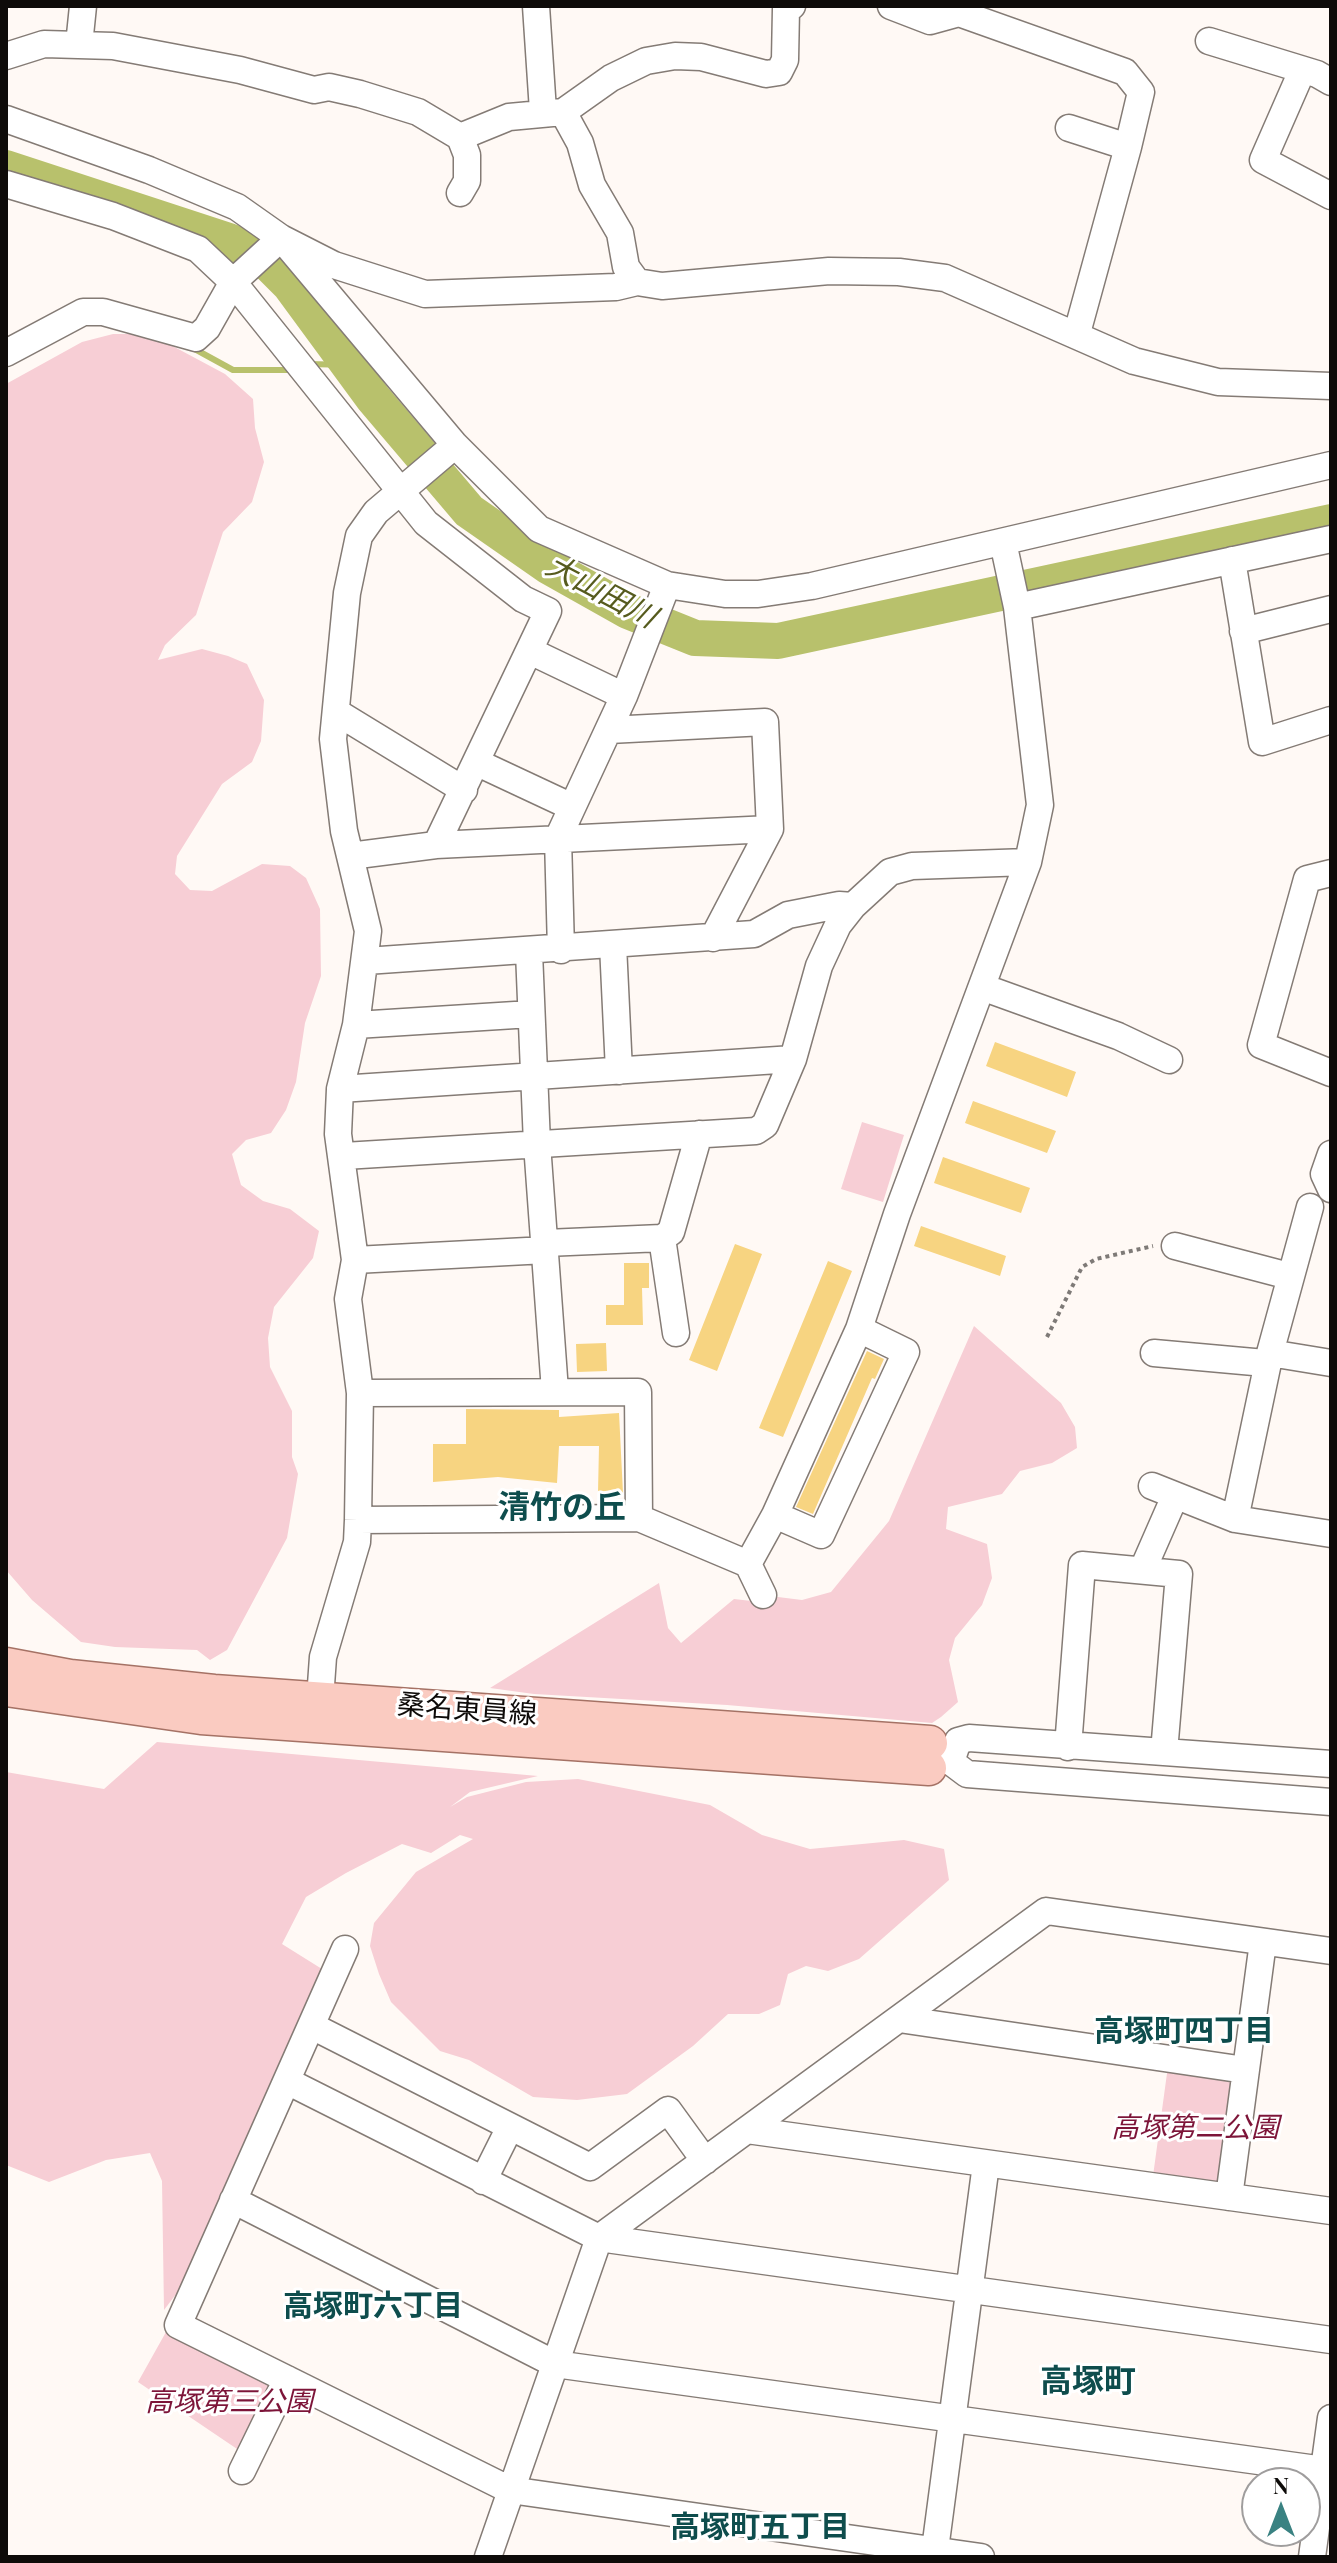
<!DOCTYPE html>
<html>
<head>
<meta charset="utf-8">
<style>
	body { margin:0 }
	#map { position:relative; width:1337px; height:2563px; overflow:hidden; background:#fff9f5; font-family:"Playfair Display",serif }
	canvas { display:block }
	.frame { position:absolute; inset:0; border:8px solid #0e0b09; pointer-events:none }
	.north { position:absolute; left:1241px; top:2467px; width:80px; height:80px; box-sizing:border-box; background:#fff; border:2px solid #9f9d9d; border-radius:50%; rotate:0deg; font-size:22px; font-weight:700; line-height:32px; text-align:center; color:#0e0b09 }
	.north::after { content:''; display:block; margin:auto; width:28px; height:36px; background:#3a8282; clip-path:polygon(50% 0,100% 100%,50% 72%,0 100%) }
</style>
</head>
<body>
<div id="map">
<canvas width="1337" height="2563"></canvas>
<div class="frame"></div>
<div class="north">N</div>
</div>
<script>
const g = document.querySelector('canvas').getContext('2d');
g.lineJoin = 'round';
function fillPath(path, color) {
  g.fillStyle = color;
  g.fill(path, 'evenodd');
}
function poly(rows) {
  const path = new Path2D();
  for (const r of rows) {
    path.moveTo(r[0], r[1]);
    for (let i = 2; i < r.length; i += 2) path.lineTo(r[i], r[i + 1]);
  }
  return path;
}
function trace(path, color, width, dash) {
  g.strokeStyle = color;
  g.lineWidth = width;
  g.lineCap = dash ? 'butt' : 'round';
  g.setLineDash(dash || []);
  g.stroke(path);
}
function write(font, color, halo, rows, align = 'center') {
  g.font = font + ' "Playfair Display","Noto Sans JP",serif';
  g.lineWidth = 6;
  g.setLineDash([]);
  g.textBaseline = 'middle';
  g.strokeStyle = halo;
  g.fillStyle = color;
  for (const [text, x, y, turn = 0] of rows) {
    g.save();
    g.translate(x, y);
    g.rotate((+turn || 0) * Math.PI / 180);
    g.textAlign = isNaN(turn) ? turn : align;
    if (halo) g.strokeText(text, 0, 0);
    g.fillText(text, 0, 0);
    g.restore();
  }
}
const green = poly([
	[113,334,137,334,167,343,225,374,253,399,255,428,264,462,252,502,223,532,196,615,165,645,158,660,202,649,228,656,247,664,264,700,261,741,252,762,222,784,177,856,175,874,190,890,212,891,262,864,290,866,306,878,320,909,321,976,305,1023,296,1082,286,1110,271,1133,246,1140,232,1154,241,1185,263,1201,290,1209,319,1231,313,1258,274,1307,268,1338,270,1367,292,1411,292,1457,298,1474,287,1538,227,1650,210,1660,197,1650,115,1647,81,1642,32,1600,6,1570,6,384,82,342],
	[862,1122,904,1135,883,1202,841,1189],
	[974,1326,1061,1403,1075,1427,1077,1448,1052,1463,1020,1471,1002,1494,948,1507,946,1529,987,1544,992,1578,982,1605,955,1638,949,1660,958,1702,941,1717,932,1723,727,1705,534,1694,490,1688,659,1583,668,1628,681,1643,734,1599,760,1602,778,1597,802,1600,831,1592,889,1521],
	[157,1742,538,1776,470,1792,450,1807,467,1797,526,1782,578,1779,710,1805,762,1835,810,1849,904,1840,944,1849,949,1880,859,1959,828,1971,806,1966,788,1974,780,2005,759,2014,728,2014,693,2046,627,2094,577,2100,533,2097,469,2060,440,2051,391,2002,379,1974,370,1946,374,1923,416,1872,473,1839,460,1835,431,1853,402,1844,346,1873,306,1897,282,1944,322,1969,183,2285,164,2310,162,2181,150,2153,106,2160,49,2182,6,2165,6,1772,104,1789],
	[1168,2066,1237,2080,1223,2180,1215,2186,1153,2176],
	[166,2332,271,2385,243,2453,138,2382]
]);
const stream = poly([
	[191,347,233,370,294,370],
	[308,364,351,365]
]);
const river = poly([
	[6,168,229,241,262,257,290,285,373,398,469,511,548,566,628,611,695,638,778,641,1331,522]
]);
const building = poly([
	[995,1042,1076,1072,1067,1097,986,1066],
	[973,1101,1056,1131,1047,1153,965,1123],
	[943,1157,1030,1188,1021,1213,934,1183],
	[921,1226,1006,1256,1000,1276,914,1246],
	[735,1244,762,1254,717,1371,689,1360],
	[828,1261,852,1271,783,1437,759,1428],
	[624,1263,649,1263,649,1288,642,1288,643,1325,606,1325,606,1305,624,1305],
	[606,1343,607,1371,577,1372,576,1344],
	[867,1351,884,1359,875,1379,872,1378,813,1514,796,1507],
	[466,1409,559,1410,559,1417,619,1413,623,1493,598,1492,599,1446,559,1446,557,1483,498,1477,433,1482,433,1444,466,1444]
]);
const path = poly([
	[1047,1337,1082,1267,1096,1259,1153,1246]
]);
const minor = poly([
	[536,6,543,111],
	[891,6,930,21,959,13,1125,72,1141,92,1128,147],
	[1209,41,1317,74,1331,82],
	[79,45,83,6],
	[6,56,44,44,113,46,240,70,314,90,329,87,360,94,418,112,460,137,467,155,467,181,460,193],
	[1302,71,1263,160,1331,196],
	[563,112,580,143,592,185,620,233,626,267,637,282,662,286,829,271,899,272,945,278,1134,361,1218,382,1331,386],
	[6,119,149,170,237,207,281,238,455,445,539,529,667,585,725,594,758,594,812,586,1331,465],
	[1069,128,1128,147,1077,333],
	[460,137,509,117,563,112,611,78,646,61,675,56,701,57,766,74,779,72,785,60,786,9,792,6],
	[6,184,113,216,198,249,233,282,426,523,523,599,548,611,436,845],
	[6,353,83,312,103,312,196,338,207,328,233,282,281,238,334,265,425,294,616,287,637,282],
	[1003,542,1017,607,1331,539],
	[1232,560,1262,742,1331,720],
	[1243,631,1331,609],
	[530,651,624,696],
	[338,713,464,790],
	[609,730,765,722,770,829,713,938],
	[478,763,572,807],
	[350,856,436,845,770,829],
	[1331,873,1307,879,1261,1045,1331,1073],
	[613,945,619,1071],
	[561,950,558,838,624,696,667,585],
	[529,952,537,1144,555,1391],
	[366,961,754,934,788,915,839,905,853,906],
	[982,987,1118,1036,1169,1060],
	[356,1025,531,1014],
	[340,1089,793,1059],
	[1331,1154,1324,1174,1331,1189],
	[344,1156,756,1131,765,1125,793,1059,819,966,838,925,853,906,890,872,912,866,1028,862],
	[662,1238,676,1333],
	[546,1243,662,1238,671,1232,699,1134],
	[1175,1246,1289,1276],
	[355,1260,546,1250],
	[1154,1353,1265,1363],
	[1270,1353,1310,1207],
	[1331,1363,1270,1353,1235,1519,1331,1534],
	[360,1393,638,1392,639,1518],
	[1152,1486,1235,1519],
	[775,1515,821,1535,906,1352,859,1329],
	[358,1520,639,1518,748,1564],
	[1143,1569,1175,1496],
	[763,1595,748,1564,775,1515,859,1329,897,1214,1028,862,1040,805,1017,607],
	[320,1699,323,1657,357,1542,358,1520,360,1393,348,1299,355,1260,338,1134,340,1089,356,1025,368,931,344,831,333,739,347,593,359,536,376,512,455,445],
	[1068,1747,1082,1565,1179,1574,1164,1752],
	[1331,1764,969,1738,958,1741,951,1762,967,1774,1331,1802],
	[345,1949,178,2325,510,2490,981,2557],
	[899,2019,1245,2070],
	[312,2026,590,2167,668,2110,705,2161],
	[287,2081,599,2238,1331,2340],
	[747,2130,1331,2211],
	[483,2181,510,2127],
	[1229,2197,1263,1942],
	[233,2200,555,2364,1324,2470],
	[242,2471,287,2379],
	[488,2557,599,2238,1046,1911,1331,1951],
	[934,2557,986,2164],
	[1312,2557,1331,2418]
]);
const major = poly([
	[6,1665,70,1677,214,1692,930,1743],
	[6,1689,201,1717,929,1768]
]);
const streetNames = [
	["桑名東員線",467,1710,4]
];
const parkNames = [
	["高塚第二公園",1195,2128],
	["高塚第三公園",229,2402]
];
const waterNames = [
	["大山田川",601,592,28]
];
const neighbourhoodNames = [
	["高塚町四丁目",1184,2032],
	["高塚町六丁目",373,2307],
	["高塚町五丁目",760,2528]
];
const quarterNames = [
	["清竹の丘",562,1508],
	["高塚町",1088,2382]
];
fillPath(green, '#f7ced5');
trace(stream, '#b8c16c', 6);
trace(river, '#b8c16c', 36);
fillPath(building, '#f7d481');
trace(minor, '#847b75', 29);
trace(major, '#a57265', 37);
trace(path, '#7e7a77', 4, [4, 4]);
trace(minor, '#fff', 26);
trace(major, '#facbc1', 34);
write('28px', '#0e0b09', '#fff', streetNames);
write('italic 28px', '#7d1539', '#fff', parkNames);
write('italic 30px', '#565b1e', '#fff', waterNames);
write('bold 30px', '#0e4d4d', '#fff', neighbourhoodNames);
write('bold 32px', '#0e4d4d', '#fff', quarterNames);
</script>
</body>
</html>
